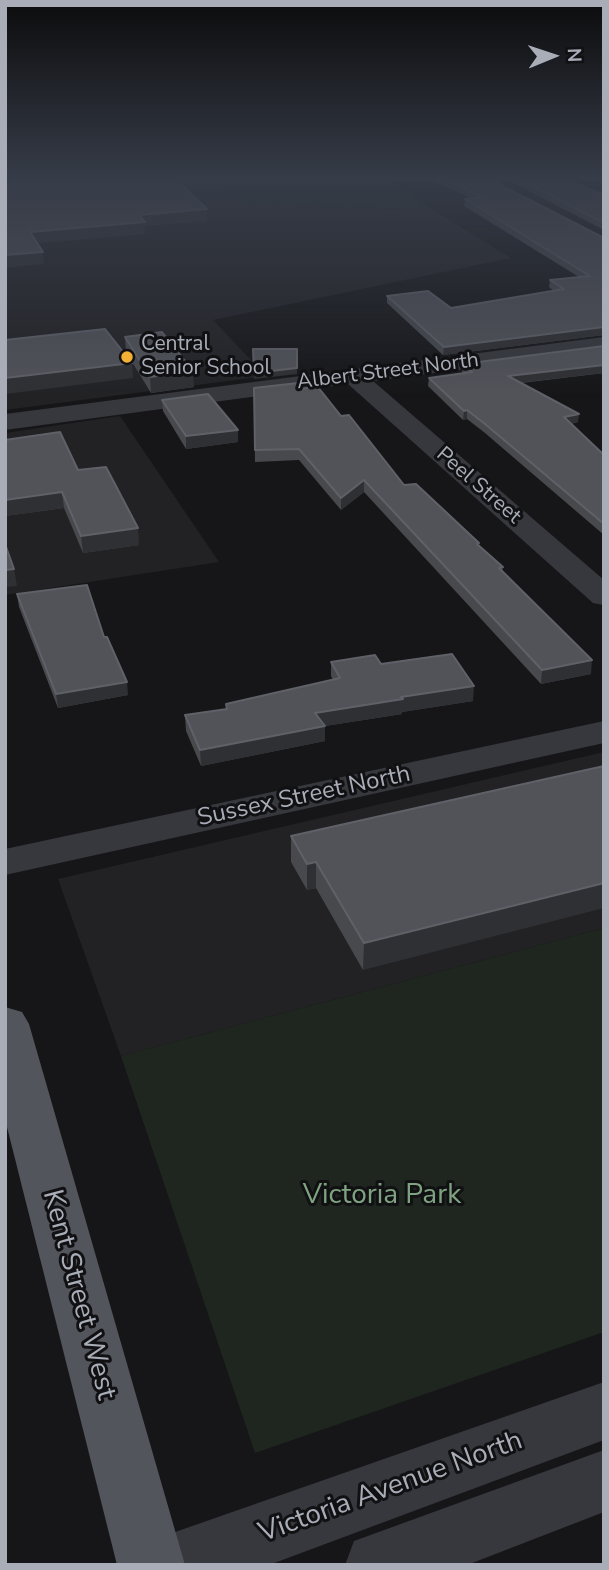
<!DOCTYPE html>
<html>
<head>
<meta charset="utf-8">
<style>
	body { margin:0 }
	#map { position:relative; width:609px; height:1570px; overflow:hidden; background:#161618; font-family:"Nunito Sans",sans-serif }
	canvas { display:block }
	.frame { position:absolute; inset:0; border:7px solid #a8adb8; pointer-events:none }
	.north { position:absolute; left:518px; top:21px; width:70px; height:70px; -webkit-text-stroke:5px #111113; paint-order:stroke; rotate:88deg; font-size:19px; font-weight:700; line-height:28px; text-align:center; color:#a8adb8 }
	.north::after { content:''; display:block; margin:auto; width:24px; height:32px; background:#a8adb8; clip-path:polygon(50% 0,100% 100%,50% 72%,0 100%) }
</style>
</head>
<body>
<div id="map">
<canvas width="609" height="1570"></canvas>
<div class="frame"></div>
<div class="north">N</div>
</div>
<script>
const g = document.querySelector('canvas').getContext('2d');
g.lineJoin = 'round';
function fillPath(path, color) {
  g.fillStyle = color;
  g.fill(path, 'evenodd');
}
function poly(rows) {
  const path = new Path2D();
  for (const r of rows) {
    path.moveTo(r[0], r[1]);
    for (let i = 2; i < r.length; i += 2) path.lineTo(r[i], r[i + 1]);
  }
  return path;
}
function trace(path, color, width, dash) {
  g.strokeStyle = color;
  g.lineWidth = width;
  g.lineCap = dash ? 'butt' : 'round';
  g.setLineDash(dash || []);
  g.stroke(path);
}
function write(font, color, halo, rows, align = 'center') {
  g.font = font + ' "Nunito Sans",sans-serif';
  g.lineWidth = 6;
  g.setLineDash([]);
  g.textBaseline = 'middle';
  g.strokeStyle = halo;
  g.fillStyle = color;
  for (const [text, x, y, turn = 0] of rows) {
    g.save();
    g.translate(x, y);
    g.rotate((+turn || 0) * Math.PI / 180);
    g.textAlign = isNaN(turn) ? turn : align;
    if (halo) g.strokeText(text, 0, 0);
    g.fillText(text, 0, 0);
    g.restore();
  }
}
const built = poly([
	[25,177,207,177,236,203,433,210,511,258,213,320,266,376,5,410,5,179],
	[120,416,219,562,5,595,5,433],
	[604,752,604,928,121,1056,58,879]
]);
const green = poly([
	[207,177,385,177,433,210,236,203],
	[604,928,604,1332,255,1453,121,1056]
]);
const minor = poly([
	[604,337,604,351,373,381,604,580,604,605,593,603,348,384,5,430,5,414,604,337],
	[604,721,604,743,5,875,5,849,604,721],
	[604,1382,604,1440,269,1565,145,1565,154,1541,178,1531,604,1382],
	[604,1450,604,1512,467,1565,345,1565,354,1541,604,1450]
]);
const major = poly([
	[5,1007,22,1012,29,1024,185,1565,117,1565,5,1119,5,1007]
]);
const wall = poly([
	[424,177,485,177,604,238,604,335,443,355,387,303,387,296,451,308,554,291,549,287,550,280,579,277,464,206,465,199,471,198],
	[502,177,561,177,604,195,604,230],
	[125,337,194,387,151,393,126,352],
	[463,364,604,373,521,383,578,422,571,424,604,455,604,535,485,433,467,419,463,420,428,386,429,378,463,373,462,372],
	[254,388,298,389,341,416,404,485,479,545,503,567,502,572,591,674,541,684,364,492,341,510,299,460,255,462],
	[162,400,238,442,186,449,163,411],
	[78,470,139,545,83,553,64,508,5,516],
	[17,594,104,637,128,695,58,708,19,607],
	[331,662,381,664,473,701,402,712,402,714,325,726,325,741,201,766,186,731,185,715,226,709,226,704,333,680,331,676],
	[604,766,363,970,316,888,307,890,291,862,291,836]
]);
const shadedWall = poly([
	[207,209,207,221,145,226,145,234,31,244,30,232,139,215],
	[43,252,44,264,5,268,5,255],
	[604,327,604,335,443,355,444,347],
	[132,363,133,378,5,394,5,378],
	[604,365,604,373,508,384,508,376],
	[297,368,297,374,254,379,254,373],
	[193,371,194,387,151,393,150,377],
	[467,410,467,419,463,420,464,411],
	[579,414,578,422,563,426,564,417],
	[238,430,238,442,186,449,186,436],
	[364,480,364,492,341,510,341,498],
	[62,492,64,508,5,516,5,500],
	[138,528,139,545,83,553,81,536],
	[14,569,17,586,5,587,5,570],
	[592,660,591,674,541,684,542,670],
	[127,682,128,695,58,708,56,694],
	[474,686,473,701,402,712,402,714,325,726,325,741,201,766,200,750,315,713,401,697],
	[316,862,316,888,307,890,307,864],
	[604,883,604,908,363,970,364,943]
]);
const building = poly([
	[5,177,174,177,207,209,139,215,145,222,30,232,43,252,5,255,5,177],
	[439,177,485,177,604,238,604,327,444,347,387,296,428,291,451,308,564,289,550,280,590,276,465,199,483,197,439,177],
	[515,177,561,177,604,195,604,223,515,177],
	[105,329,132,363,5,378,5,340,105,329],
	[162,332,193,371,150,377,125,337,162,332],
	[604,346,604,365,508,376,579,414,564,417,604,455,604,524,485,424,467,410,464,411,429,378,472,372,463,364,604,346],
	[253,349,297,349,297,368,254,373,253,349],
	[298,383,298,389,318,387,341,416,349,415,404,485,416,484,479,543,477,544,503,567,499,568,592,660,542,670,364,480,341,498,299,449,255,450,254,388,298,383],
	[208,394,238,430,186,436,162,400,208,394],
	[60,432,78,470,106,467,138,528,81,536,62,492,5,500,5,440,60,432],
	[5,544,14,569,5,570,5,544],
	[87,585,104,637,107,637,127,682,56,694,17,594,87,585],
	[452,654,474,686,401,697,403,699,315,713,325,726,200,750,185,715,227,709,226,704,340,678,331,662,375,655,381,664,452,654],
	[604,766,604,883,364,943,316,862,307,864,291,836,604,766]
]);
const markers = [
	[127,357,7,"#f2b134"]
];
const farPoinames = [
	["Central",141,345],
	["Senior School",141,369]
];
const farStreetnames = [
	["Albert Street North",388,372,-7],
	["Peel Street",478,486,41]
];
const streetNames = [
	["Sussex Street North",304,797,-12]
];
const nearParknames = [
	["Victoria Park",382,1196]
];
const nearStreetnames = [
	["Kent Street West",78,1295,75],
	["Victoria Avenue North",391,1488,-20]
];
fillPath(built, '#222225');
fillPath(green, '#1e261f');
fillPath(minor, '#37383d');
fillPath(major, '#53555c');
fillPath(wall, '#47494d');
fillPath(shadedWall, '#2f3033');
fillPath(building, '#525359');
trace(building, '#5f6168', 2);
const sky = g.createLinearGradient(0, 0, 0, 397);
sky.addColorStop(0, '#0c0c0d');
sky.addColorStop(0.45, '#363c48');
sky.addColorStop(1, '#363c4800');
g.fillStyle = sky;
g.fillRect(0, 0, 609, 397);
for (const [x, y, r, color] of markers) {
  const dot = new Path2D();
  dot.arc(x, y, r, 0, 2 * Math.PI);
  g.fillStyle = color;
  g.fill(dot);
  trace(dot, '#111113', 2.5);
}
write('21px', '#a8adb8', '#111113', farPoinames, 'left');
write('21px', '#a8adb8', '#111113', farStreetnames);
write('24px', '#a8adb8', '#111113', streetNames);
write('28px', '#7fa381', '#111113', nearParknames);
write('28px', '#a8adb8', '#111113', nearStreetnames);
</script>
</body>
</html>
